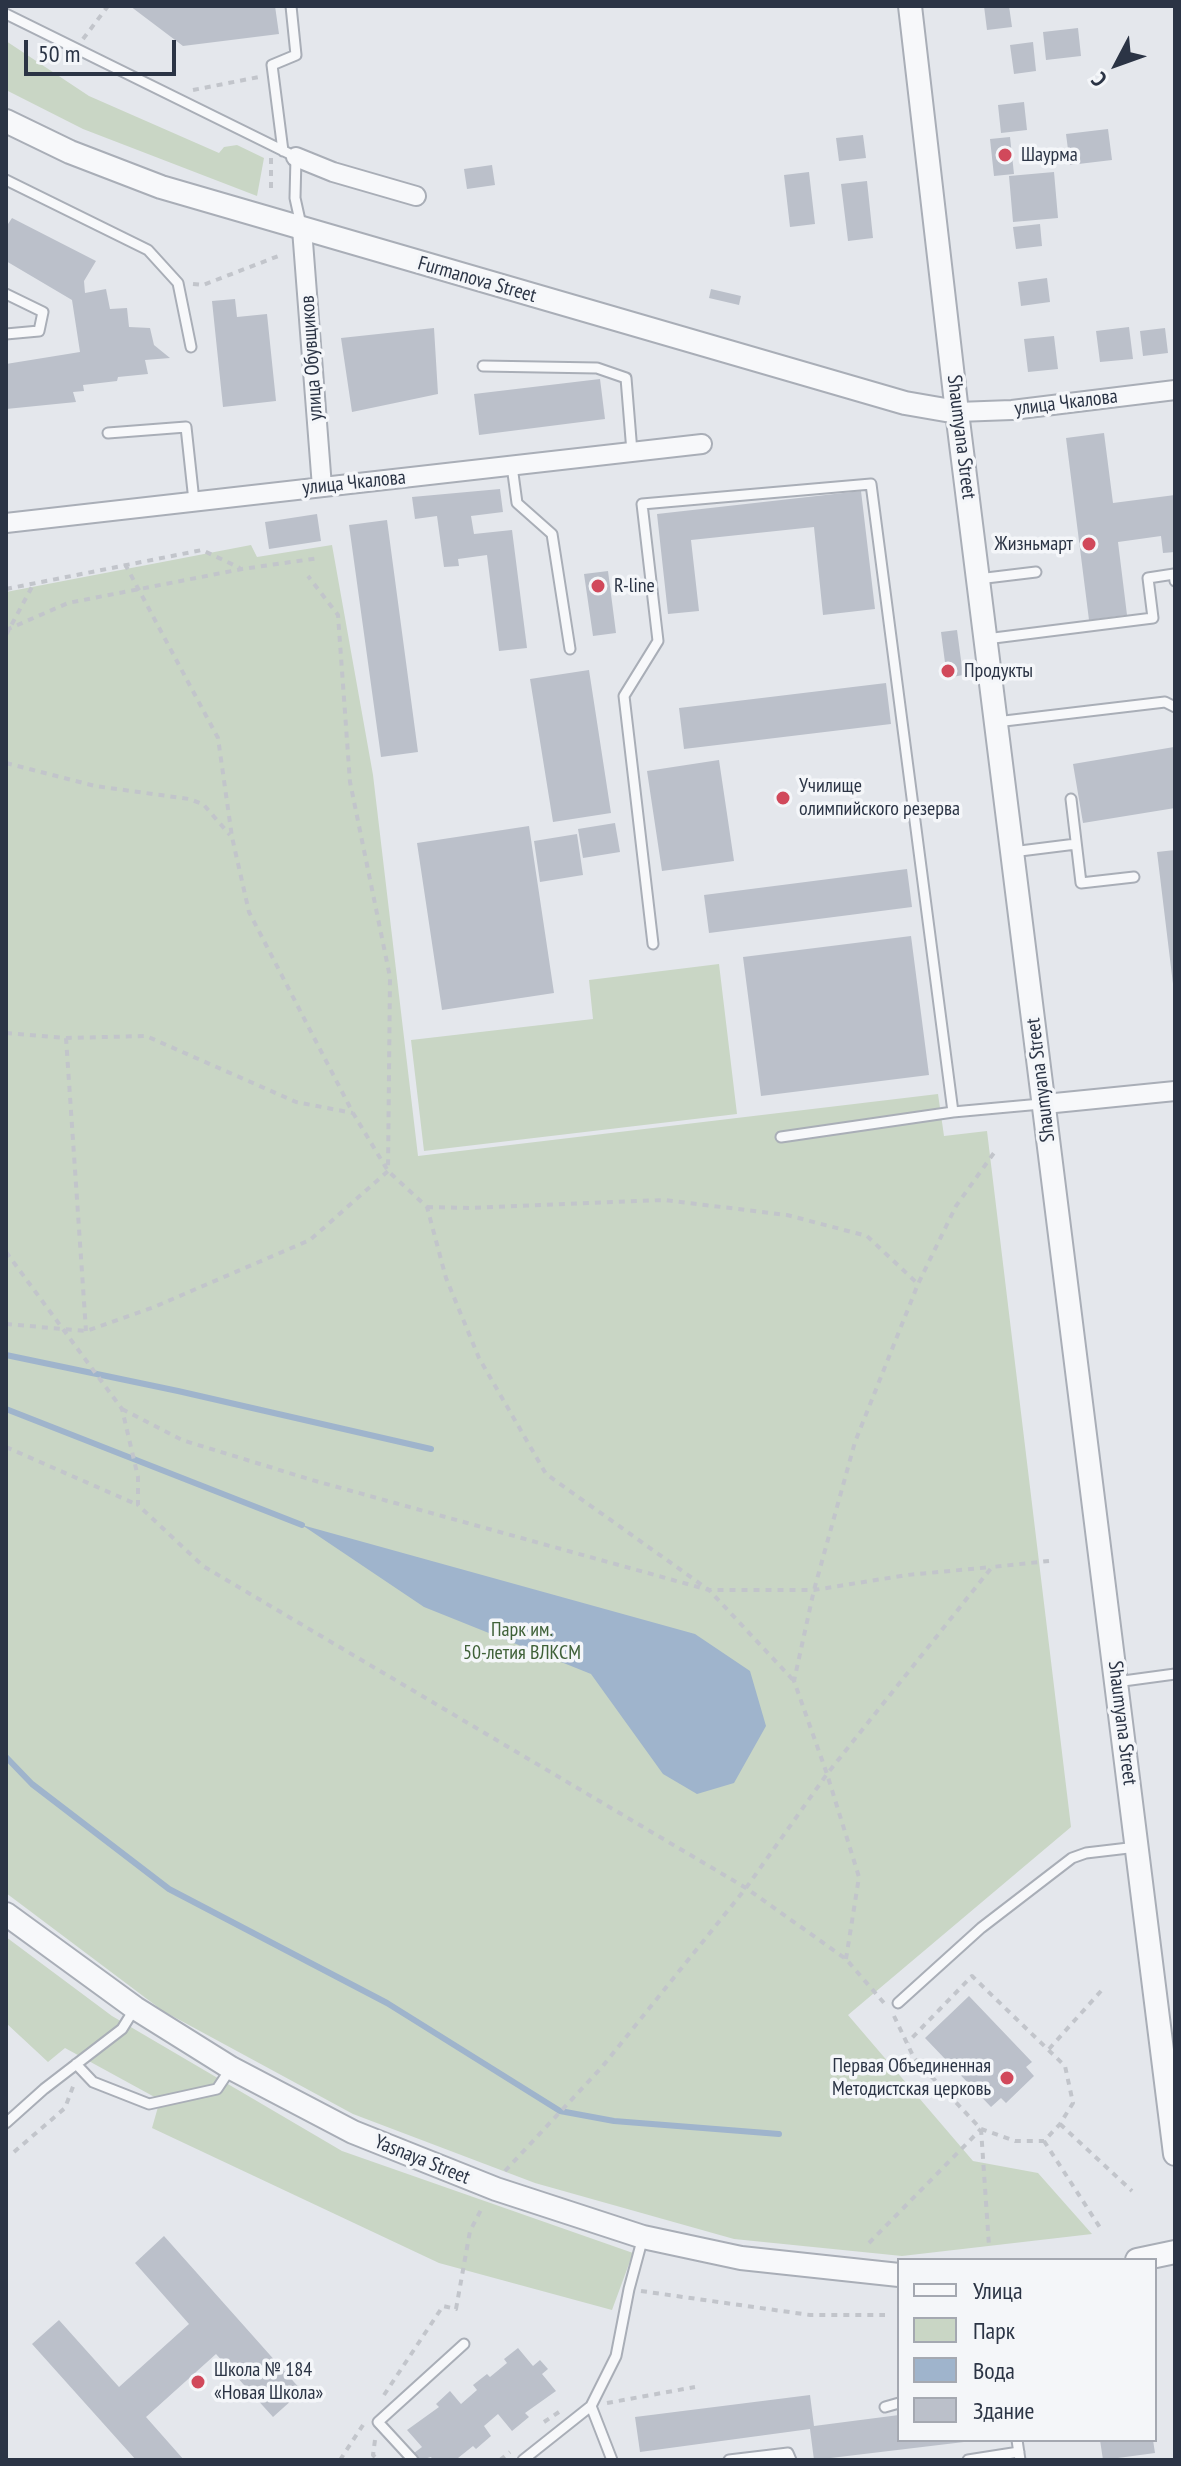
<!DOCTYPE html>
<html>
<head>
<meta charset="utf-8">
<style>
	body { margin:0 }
	#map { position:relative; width:1181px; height:2466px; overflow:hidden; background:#e4e7ec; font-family:"PT Sans Narrow",sans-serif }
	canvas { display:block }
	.frame { position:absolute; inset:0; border:8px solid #2b3445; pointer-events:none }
	.legend { position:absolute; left:897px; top:2258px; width:260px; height:184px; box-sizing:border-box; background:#f4f6f9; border:2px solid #a4a8b1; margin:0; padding:10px 14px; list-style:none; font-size:24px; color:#2b3445 }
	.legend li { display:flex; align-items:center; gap:16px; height:40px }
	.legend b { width:40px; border:2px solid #a4a8b1 }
	.north { position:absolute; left:1077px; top:24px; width:80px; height:80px; -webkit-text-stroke:6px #f4f6f9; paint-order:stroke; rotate:229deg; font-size:22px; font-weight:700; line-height:32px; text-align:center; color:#2b3445 }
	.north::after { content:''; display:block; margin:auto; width:28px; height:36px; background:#2b3445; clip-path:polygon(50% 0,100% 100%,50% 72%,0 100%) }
	.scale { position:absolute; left:24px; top:40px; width:152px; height:36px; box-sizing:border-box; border:4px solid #2b3445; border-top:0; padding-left:10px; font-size:24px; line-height:28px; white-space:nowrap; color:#2b3445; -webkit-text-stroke:6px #f4f6f9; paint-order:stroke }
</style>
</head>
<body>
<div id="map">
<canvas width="1181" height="2466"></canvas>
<div class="frame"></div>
<ul class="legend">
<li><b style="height:10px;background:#f7f8fa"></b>Улица</li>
<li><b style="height:22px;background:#c9d6c5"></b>Парк</li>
<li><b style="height:22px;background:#9fb4cc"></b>Вода</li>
<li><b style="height:22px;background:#bbc0ca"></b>Здание</li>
</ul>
<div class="north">С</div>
<div class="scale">50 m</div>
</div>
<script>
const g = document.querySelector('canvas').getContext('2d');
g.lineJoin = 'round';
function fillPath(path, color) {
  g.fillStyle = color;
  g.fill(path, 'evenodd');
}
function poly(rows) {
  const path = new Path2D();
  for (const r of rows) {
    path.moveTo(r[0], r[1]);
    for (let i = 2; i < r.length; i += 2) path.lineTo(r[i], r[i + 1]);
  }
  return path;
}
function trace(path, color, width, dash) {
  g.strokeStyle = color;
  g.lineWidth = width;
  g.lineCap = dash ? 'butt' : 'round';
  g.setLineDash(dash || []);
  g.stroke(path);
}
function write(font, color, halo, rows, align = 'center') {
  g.font = font + ' "PT Sans Narrow",sans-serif';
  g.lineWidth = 7;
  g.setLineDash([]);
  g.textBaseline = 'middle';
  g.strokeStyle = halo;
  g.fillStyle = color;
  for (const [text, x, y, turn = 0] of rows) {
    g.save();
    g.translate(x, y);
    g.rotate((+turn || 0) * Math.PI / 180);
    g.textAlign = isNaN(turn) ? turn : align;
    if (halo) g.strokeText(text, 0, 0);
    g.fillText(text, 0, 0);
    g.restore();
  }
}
const green = poly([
	[6,41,89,96,219,153,224,147,237,145,264,158,257,196,83,129,6,90],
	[251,545,257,557,332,545,373,775,418,1156,938,1094,944,1136,987,1131,1071,1827,848,2015,973,2161,1038,2173,1092,2234,902,2256,734,2239,535,2183,353,2114,163,2011,6,1893,6,592],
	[719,964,737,1114,424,1151,411,1040,593,1019,589,980],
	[6,1937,112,2016,342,2151,633,2253,612,2310,439,2263,152,2128,160,2100,65,2048,48,2062,6,2023]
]);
const water = poly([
	[302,1525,695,1634,750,1671,766,1726,734,1783,697,1794,663,1774,591,1674,424,1607]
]);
const stream = poly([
	[6,1355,178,1391,431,1449],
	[6,1409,302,1525],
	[6,1757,32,1784,169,1889,387,2003,560,2111,614,2121,779,2134]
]);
const building = poly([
	[130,6,275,6,279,34,183,46],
	[984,6,1009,6,1012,27,987,30],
	[1078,28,1081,56,1046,60,1043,32],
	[1033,42,1036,71,1014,74,1010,45],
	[1024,102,1027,130,1001,133,998,105],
	[1108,129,1112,160,1070,165,1066,134],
	[863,135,866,158,839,161,836,138],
	[1010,137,1014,174,994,176,990,139],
	[492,165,495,185,467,189,464,169],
	[809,172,815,224,790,227,784,175],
	[1054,172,1058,218,1013,222,1009,176],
	[867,181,873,238,848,241,841,184],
	[12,218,96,261,84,281,85,293,106,289,110,309,127,308,129,327,150,328,154,345,170,358,145,360,148,374,118,377,117,381,83,385,84,391,73,392,76,402,6,409,6,364,80,352,72,300,6,261,6,227],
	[1040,224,1042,246,1016,249,1013,227],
	[1047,278,1050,302,1021,306,1018,282],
	[711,289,741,296,739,305,709,298],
	[235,299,237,317,267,314,276,401,223,407,212,301],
	[1129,327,1133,359,1100,362,1096,331],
	[434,328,438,394,352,412,341,338],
	[1165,328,1168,353,1143,356,1140,331],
	[1054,336,1058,369,1028,372,1024,339],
	[600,379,605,419,479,435,474,394],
	[1104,433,1113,503,1175,495,1175,552,1163,553,1161,536,1118,542,1127,615,1089,620,1066,438],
	[500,489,503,512,471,516,474,534,512,530,527,648,499,651,487,555,458,559,459,566,444,567,437,516,415,519,412,497],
	[861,491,875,609,823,615,814,527,691,540,699,611,668,614,657,514],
	[317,514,321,541,269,549,265,522],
	[387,520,418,752,381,757,349,525],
	[608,571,616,633,593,636,584,574],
	[957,630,963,675,947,678,941,632],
	[589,670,611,813,553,822,530,679],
	[886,683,891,724,684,749,679,708],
	[1174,747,1175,808,1083,823,1073,764],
	[719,760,734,861,662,871,647,771],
	[615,823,620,852,583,858,578,829],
	[529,826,554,993,442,1010,417,843],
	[577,834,583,875,540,882,534,841],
	[1175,850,1175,984,1173,984,1157,852],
	[907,869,912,907,709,933,704,895],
	[911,936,929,1075,761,1096,743,957],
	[969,1996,1032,2062,1026,2067,1034,2076,1006,2103,1001,2098,991,2107,925,2038],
	[164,2236,302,2391,273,2417,216,2354,146,2417,184,2460,136,2460,32,2344,59,2320,119,2387,189,2324,135,2263],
	[518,2348,533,2366,540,2360,548,2369,542,2374,556,2391,525,2413,529,2417,512,2431,498,2414,484,2426,491,2436,476,2449,473,2446,458,2458,459,2460,433,2460,431,2457,420,2460,414,2453,422,2447,407,2430,439,2407,436,2404,450,2391,461,2404,477,2390,473,2385,487,2374,490,2377,507,2363,504,2359],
	[810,2395,814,2426,899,2415,899,2440,964,2442,814,2460,810,2429,640,2452,635,2417],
	[1100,2440,1153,2440,1155,2453,1103,2460]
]);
const path = poly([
	[83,39,108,6],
	[193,90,259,77],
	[271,188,271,158],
	[193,284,203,285,281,255],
	[125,564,218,738,232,837,249,912,353,1113,388,1171,427,1207,446,1278,479,1358,546,1474,709,1590,794,1681],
	[6,589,202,550,240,568],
	[6,630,68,603,242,569,319,558],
	[6,635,33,585],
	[6,763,95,786,189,799,203,804,230,835],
	[6,1033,66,1038,146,1036,296,1102,353,1113],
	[66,1038,86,1331],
	[427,1207,469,1208,664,1200,787,1215,867,1236,918,1284],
	[6,1252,122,1409,138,1477,138,1505,203,1566,746,1888,846,1959,884,2003],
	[6,1324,86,1331,154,1307,310,1240,388,1171,390,977,350,782,338,615,308,576],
	[122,1409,182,1440,312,1480,709,1590,814,1590,907,1575,992,1567],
	[6,1447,138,1505],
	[846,1959,859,1877,827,1774,794,1681,814,1590,855,1442,918,1284,956,1206,996,1150],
	[894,2016,914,2058,981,2129,1015,2141,1044,2141,1060,2124,1073,2103,1065,2066,972,1976,908,2042],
	[1049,2049,1101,1991],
	[1060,2124,1132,2191],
	[981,2129,989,2246],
	[1044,2141,1101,2229],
	[14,2152,65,2108,74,2084],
	[505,2171,602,2067,746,1888,827,1774,992,1567,1049,1561],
	[869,2243,981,2129],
	[641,2291,810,2315,885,2315],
	[384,2395,443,2306,456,2309,470,2231,483,2206],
	[607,2403,695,2387],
	[544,2422,559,2412],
	[375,2440,373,2455,378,2460],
	[340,2460,363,2425],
	[500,2460,510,2452]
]);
const service = poly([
	[6,14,296,157,295,198,301,225],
	[283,151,272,65,296,55,291,6],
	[6,180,148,250,178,283,191,347],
	[6,294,43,312,39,331,6,334],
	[483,366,597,368,626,378,632,452],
	[108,433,186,427,194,501],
	[512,466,517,503,552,534,570,649],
	[978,579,1036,572],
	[986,639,1153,618,1148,578,1174,574,1175,581],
	[996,722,1165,702,1175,707],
	[1071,799,1081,883,1134,877],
	[1012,852,1076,844],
	[653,944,624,696,658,641,642,504,871,484,953,1112,1041,1104],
	[781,1137,953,1112],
	[1116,1682,1175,1674],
	[898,2003,981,1928,1072,1858,1086,1853,1137,1847],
	[76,2064,93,2082,149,2104,217,2089,231,2068],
	[6,2123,44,2089,122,2029,135,2008],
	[591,2406,612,2460],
	[885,2407,899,2403],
	[1017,2440,1020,2460],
	[413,2460,378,2422,464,2344],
	[523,2460,591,2406,616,2356,629,2289,643,2237],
	[729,2460,788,2453,791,2460],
	[968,2460,1019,2452]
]);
const minor = poly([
	[296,157,333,172,416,196],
	[302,229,322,487],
	[957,412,1012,410,1175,390],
	[6,523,702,444],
	[1045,1104,1175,1091]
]);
const tertiary = poly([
	[910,6,957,412,1175,2154],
	[6,121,70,152,161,187,905,403,957,412],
	[6,1914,135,2008,231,2068,353,2132,496,2189,643,2237,741,2258,899,2275],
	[1137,2260,1175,2252]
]);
const markers = [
	[1005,155,8,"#d1495b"],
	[1089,544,8,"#d1495b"],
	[598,586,8,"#d1495b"],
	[948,671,8,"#d1495b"],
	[783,798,8,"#d1495b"],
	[1007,2078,8,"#d1495b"],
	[198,2382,8,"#d1495b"]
];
const poiNames = [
	["Шаурма",1021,155],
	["Жизньмарт",1073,544,"right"],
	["R-line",614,586],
	["Продукты",964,671],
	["Училище",799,786],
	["олимпийского резерва",799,809],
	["Первая Объединенная",991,2066,"right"],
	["Методистская церковь",991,2089,"right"],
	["Школа № 184",214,2370],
	["«Новая Школа»",214,2393]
];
const streetNames = [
	["Furmanova Street",477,280,16],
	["улица Обувщиков",312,358,-94],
	["улица Чкалова",1066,403,-7],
	["Shaumyana Street",961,437,83],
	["улица Чкалова",354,483,-6],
	["Shaumyana Street",1041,1080,-97],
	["Shaumyana Street",1122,1723,83],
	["Yasnaya Street",422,2160,22]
];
const parkNames = [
	["Парк им.",522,1630],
	["50-летия ВЛКСМ",522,1653]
];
fillPath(green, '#c9d6c5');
fillPath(water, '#9fb4cc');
trace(stream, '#9fb4cc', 6);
fillPath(building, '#bbc0ca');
trace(service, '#a9aeb7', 13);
trace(minor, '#a9aeb7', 22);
trace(tertiary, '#a9aeb7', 26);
trace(path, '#c2c5cb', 4, [6, 6]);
trace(service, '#f7f8fa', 9);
trace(minor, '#f7f8fa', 18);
trace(tertiary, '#f7f8fa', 22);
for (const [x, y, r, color] of markers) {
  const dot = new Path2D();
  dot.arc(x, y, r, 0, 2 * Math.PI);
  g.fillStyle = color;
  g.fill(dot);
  trace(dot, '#f4f6f9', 3);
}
write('20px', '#2b3445', '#f4f6f9', poiNames, 'left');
write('20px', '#2b3445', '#f4f6f9', streetNames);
write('20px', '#3f6138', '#f4f6f9', parkNames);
</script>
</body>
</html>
